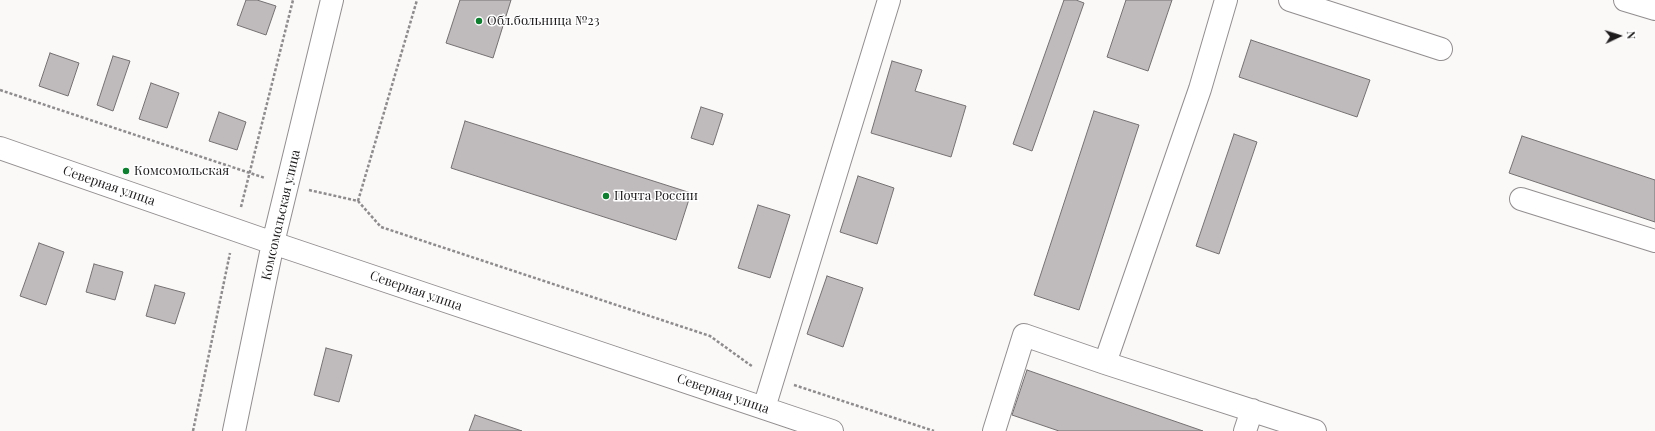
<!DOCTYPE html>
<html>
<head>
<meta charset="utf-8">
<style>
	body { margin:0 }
	#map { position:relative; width:1655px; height:431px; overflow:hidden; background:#fbf8f8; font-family:"Playfair Display",serif }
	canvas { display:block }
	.north { position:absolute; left:1599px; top:16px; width:40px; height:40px; -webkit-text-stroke:3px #fff; paint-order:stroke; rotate:86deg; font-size:11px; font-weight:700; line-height:16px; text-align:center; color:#1e1c1d }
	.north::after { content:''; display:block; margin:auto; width:14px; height:18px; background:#1e1c1d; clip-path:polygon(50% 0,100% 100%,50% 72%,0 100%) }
</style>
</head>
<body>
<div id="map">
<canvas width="1655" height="431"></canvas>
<div class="north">N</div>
</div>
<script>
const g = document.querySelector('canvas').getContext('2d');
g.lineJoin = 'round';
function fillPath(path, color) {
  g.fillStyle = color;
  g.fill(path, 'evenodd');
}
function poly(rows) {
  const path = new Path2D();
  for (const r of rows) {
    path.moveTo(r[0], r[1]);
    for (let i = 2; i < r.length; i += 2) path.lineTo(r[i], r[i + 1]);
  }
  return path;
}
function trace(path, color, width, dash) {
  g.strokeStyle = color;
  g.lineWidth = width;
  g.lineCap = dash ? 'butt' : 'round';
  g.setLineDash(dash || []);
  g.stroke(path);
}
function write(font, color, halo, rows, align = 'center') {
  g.font = font + ' "Playfair Display",serif';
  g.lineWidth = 3;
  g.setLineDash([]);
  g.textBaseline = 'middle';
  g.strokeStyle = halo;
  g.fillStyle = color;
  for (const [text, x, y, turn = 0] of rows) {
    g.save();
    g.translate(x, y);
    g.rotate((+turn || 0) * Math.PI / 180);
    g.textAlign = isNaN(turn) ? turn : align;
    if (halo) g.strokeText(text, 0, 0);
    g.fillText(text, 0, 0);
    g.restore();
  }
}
const building = poly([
	[246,0,257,0,276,6,266,35,237,25,246,0],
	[460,0,511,0,493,58,446,43,460,0],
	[1064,0,1076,0,1084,3,1032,151,1013,144,1064,0],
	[1126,0,1172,0,1148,71,1107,57,1126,0],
	[1251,40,1370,80,1357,117,1239,77,1251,40],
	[50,53,79,63,68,96,39,86,50,53],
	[113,56,130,61,113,111,97,105,113,56],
	[892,61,922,70,915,91,966,106,951,157,871,133,892,61],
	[151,83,179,93,167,128,139,119,151,83],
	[701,107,723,114,713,145,691,138,701,107],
	[1094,111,1139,125,1079,310,1034,295,1094,111],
	[219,112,246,122,237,150,209,141,219,112],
	[465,121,691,193,676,240,451,168,465,121],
	[1234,134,1257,142,1219,254,1196,246,1234,134],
	[1522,136,1655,180,1655,222,1509,173,1522,136],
	[858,176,894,188,877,244,840,232,858,176],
	[758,205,790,215,770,278,738,268,758,205],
	[39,243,64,252,46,305,20,296,39,243],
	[94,264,123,272,115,300,86,292,94,264],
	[827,276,863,288,843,347,807,334,827,276],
	[155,285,185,293,175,324,146,316,155,285],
	[326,348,352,355,339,402,314,395,326,348],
	[1027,370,1067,384,1203,431,1059,431,1012,415,1027,370],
	[475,415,522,431,469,431,475,415]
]);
const path = poly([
	[0,90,265,178],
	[309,190,358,201,381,227,710,336,753,367],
	[358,201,417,0],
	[241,207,293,0],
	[794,385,934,431],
	[193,431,230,253]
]);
const minor = poly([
	[1290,0,1441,49],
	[1625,0,1655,9],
	[0,148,273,243,832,431],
	[1521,199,1655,241],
	[1105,363,1200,89,1226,0],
	[764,408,889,0],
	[234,431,273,243,332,0],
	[994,431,1024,335,1105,363,1315,431],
	[1245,431,1252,410]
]);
const markers = [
	[479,21,4,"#117d31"],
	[126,171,4,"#117d31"],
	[606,196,4,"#117d31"]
];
const poiNames = [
	["Обл.больница №23",487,21],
	["Комсомольская",134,171],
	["Почта России",614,196]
];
const streetNames = [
	["Северная улица",109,186,19],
	["Комсомольская улица",281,215,-77],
	["Северная улица",416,291,19],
	["Северная улица",723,394,19]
];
fillPath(building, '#bfbbbc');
trace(building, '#757172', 1);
trace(minor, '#928e8f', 24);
trace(path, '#8f8c8d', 2.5, [3, 2]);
trace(minor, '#fff', 22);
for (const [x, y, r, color] of markers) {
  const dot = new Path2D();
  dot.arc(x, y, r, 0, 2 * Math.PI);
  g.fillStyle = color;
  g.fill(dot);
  trace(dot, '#fff', 1.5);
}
write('13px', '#1e1c1d', '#fff', poiNames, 'left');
write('13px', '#1e1c1d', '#fff', streetNames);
</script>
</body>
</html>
